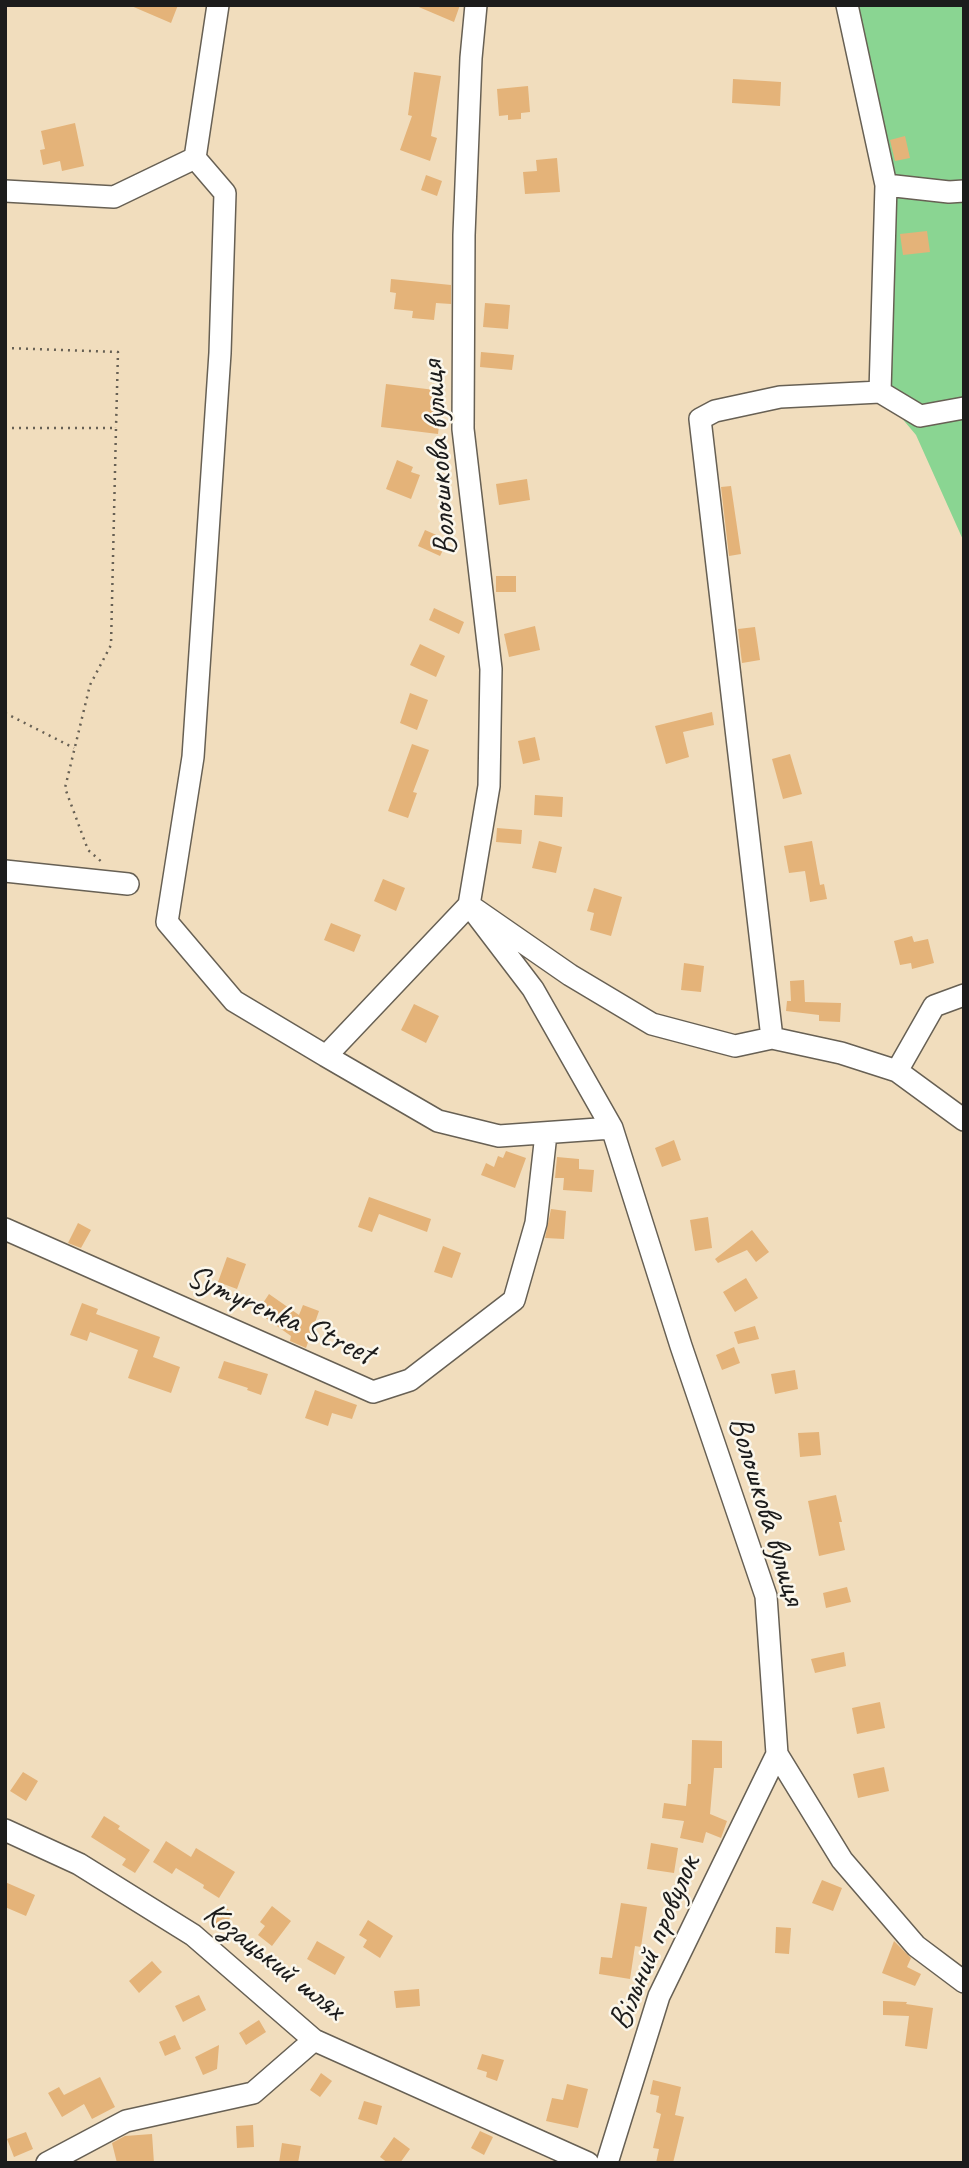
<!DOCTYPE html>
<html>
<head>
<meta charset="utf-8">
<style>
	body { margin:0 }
	#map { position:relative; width:969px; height:2168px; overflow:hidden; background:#f1ddbd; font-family:Caveat,sans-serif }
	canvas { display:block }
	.frame { position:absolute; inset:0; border:7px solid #1c1c1c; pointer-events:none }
</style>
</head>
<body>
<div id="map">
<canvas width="969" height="2168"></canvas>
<div class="frame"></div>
</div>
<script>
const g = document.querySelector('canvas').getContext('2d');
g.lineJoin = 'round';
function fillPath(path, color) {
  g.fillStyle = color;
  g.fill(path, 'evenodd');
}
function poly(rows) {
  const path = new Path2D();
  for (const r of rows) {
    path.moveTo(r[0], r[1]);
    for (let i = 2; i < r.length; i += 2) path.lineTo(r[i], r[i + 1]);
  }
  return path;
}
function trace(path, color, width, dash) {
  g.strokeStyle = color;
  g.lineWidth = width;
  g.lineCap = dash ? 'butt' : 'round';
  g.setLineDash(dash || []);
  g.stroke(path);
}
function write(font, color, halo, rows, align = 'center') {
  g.font = font + ' Caveat,sans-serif';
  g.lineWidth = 5;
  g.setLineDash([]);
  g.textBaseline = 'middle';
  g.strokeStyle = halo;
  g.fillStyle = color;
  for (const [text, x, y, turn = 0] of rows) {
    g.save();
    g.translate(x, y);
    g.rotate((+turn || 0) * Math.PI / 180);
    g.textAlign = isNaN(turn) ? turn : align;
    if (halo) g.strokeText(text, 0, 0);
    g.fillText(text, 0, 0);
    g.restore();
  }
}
const green = poly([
	[841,5,964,5,964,542,916,435,873,384,878,184]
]);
const building = poly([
	[129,5,178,5,171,23],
	[414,5,460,5,454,22],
	[414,72,441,76,431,136,437,138,430,161,400,150,412,116,408,115],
	[733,79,781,82,780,106,732,103],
	[528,86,530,112,521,113,521,119,508,120,508,115,499,116,497,89],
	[75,123,84,166,62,171,60,161,43,165,40,150,45,149,41,131],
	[905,136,910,158,895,161,890,140],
	[557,158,560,192,525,194,523,172,537,171,536,160],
	[426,175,442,181,437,196,421,190],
	[927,231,930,252,903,255,900,234],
	[391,279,451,285,451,304,436,303,434,320,412,318,413,311,394,309,396,293,390,292],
	[485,303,510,305,508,329,483,327],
	[481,352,514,355,512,370,480,367],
	[386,384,443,391,438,434,381,427],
	[397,460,413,467,411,472,420,475,411,499,386,489],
	[527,479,530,500,499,505,496,484],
	[731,486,741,554,729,556,721,487],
	[425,530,448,540,440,556,418,546],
	[496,576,516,576,516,592,496,592],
	[434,608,464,622,459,634,429,620],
	[535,626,540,650,509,657,504,634],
	[755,627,760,660,742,663,738,629],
	[420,644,445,656,436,677,410,665],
	[410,693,428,700,417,730,400,723],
	[712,712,714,725,683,732,689,757,666,764,655,726],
	[535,737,540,760,523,764,518,741],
	[412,744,429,750,413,792,417,793,408,818,388,811],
	[790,754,802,794,783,799,772,759],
	[535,795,563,797,562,817,534,815],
	[497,828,522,830,521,844,496,842],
	[539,841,562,847,556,873,532,868],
	[812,841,820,885,824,884,827,899,810,902,805,871,789,873,784,846],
	[383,879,405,888,396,911,374,901],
	[594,888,622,897,611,936,590,930,594,913,587,911],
	[331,923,361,935,354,952,324,940],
	[912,936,914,942,928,939,934,963,912,969,911,963,900,965,894,941],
	[684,963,704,966,701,992,681,990],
	[804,980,805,1002,841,1003,840,1022,819,1021,819,1015,786,1011,787,1001,791,1001,790,981],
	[414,1004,439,1016,426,1043,401,1030],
	[674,1140,681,1160,662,1167,655,1148],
	[506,1151,526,1158,515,1188,481,1175,486,1163,494,1167,498,1156,503,1158],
	[557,1157,579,1159,579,1169,594,1170,592,1192,563,1190,564,1178,555,1178],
	[369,1197,431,1219,427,1232,379,1214,372,1232,358,1227],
	[551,1209,566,1211,564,1239,545,1238],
	[708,1217,712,1248,695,1251,690,1220],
	[78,1223,91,1230,81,1248,68,1243],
	[752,1230,769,1252,756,1262,747,1250,718,1263,715,1259],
	[443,1246,461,1253,452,1278,434,1272],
	[227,1257,246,1264,237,1289,218,1282],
	[746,1278,758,1298,735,1312,723,1292],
	[269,1294,299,1315,303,1305,319,1311,306,1348,290,1341,291,1336,257,1312],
	[82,1303,98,1309,96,1314,160,1337,153,1357,180,1367,171,1393,128,1378,138,1350,90,1332,87,1341,70,1335],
	[755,1326,759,1339,738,1344,734,1332],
	[734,1347,740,1363,722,1370,716,1355],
	[224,1361,268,1374,261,1395,247,1390,248,1388,218,1378],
	[795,1370,798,1389,775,1394,771,1374],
	[315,1390,357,1405,352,1419,332,1413,328,1426,305,1418],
	[819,1432,821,1455,800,1457,798,1433],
	[836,1495,842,1522,839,1522,845,1550,819,1556,808,1501],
	[847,1587,851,1602,826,1608,823,1593],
	[844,1652,846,1666,815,1673,811,1659],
	[880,1702,885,1728,857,1734,852,1708],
	[692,1740,722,1741,722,1768,714,1768,710,1814,727,1821,721,1838,706,1832,703,1843,680,1838,684,1821,662,1818,664,1803,686,1806,688,1784,691,1784],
	[884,1767,889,1791,858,1798,853,1774],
	[23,1772,38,1781,26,1801,10,1791],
	[104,1816,120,1826,118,1829,150,1850,135,1873,122,1865,126,1859,91,1837],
	[166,1841,191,1857,196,1848,235,1872,219,1898,203,1888,204,1885,176,1868,172,1874,153,1862],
	[651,1843,678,1848,674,1873,647,1869],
	[822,1880,842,1888,833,1911,812,1903],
	[5,1882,35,1895,26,1916,5,1907],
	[621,1903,647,1907,641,1947,635,1946,630,1979,599,1974,601,1957,612,1958],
	[222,1905,233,1913,221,1932,210,1924],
	[272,1906,291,1921,272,1946,258,1935,265,1926,260,1922],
	[368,1920,393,1936,380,1958,363,1947,367,1940,359,1935],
	[776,1927,791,1928,789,1954,775,1953],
	[317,1941,345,1957,335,1975,307,1959],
	[894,1941,911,1958,907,1967,921,1974,915,1986,882,1973],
	[152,1961,162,1972,139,1993,129,1981],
	[419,1989,420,2006,396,2008,394,1991],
	[199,1995,206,2010,183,2022,175,2006],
	[883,2001,907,2002,906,2004,933,2008,927,2049,905,2046,909,2016,883,2015],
	[259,2020,266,2032,246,2045,239,2033],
	[175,2035,181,2049,165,2056,159,2042],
	[219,2045,217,2069,203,2075,195,2057],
	[482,2054,504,2060,497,2081,486,2077,487,2072,477,2069],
	[321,2073,332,2081,320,2097,310,2090],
	[100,2077,115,2107,92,2119,84,2104,62,2117,48,2093,59,2087,64,2095],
	[653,2080,681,2087,675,2115,684,2117,673,2163,656,2163,659,2149,653,2148,661,2114,656,2112,659,2096,650,2094],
	[567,2084,588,2089,578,2128,546,2121,552,2098,563,2100],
	[364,2101,382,2106,377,2125,358,2119],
	[253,2125,254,2147,237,2148,236,2126],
	[480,2131,493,2137,484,2155,471,2148],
	[26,2132,33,2149,14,2157,7,2139],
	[152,2134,154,2163,117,2163,112,2143,125,2136],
	[394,2137,410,2149,400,2163,388,2163,380,2157],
	[282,2143,301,2146,298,2163,279,2163]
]);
const path = poly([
	[5,348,118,352,116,428],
	[5,428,116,428,111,645,90,685,65,788,88,850,103,863],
	[5,713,74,748]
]);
const minor = poly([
	[218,5,195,158,225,193,220,353,193,757,167,922,234,1001,326,1056],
	[476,5,471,58,464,235,463,429,491,669,489,786,469,905,533,989,612,1128,681,1346,766,1596,777,1754,842,1860,916,1946,964,1982],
	[847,5,886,185,949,192,964,191],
	[5,191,114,197,195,158],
	[880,392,920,416,964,408],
	[5,871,128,884],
	[772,1038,700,419,715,411,780,397,880,392,886,185],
	[897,1071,934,1006,964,995],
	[612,1128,499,1136,438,1121,326,1056,469,905,570,975,652,1024,735,1046,772,1038,841,1053,897,1071,964,1120],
	[5,1229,373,1392,410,1380,514,1300,536,1223,546,1134],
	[5,1830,79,1864,193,1935,314,2040,588,2163],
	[47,2163,126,2121,253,2093,314,2040],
	[607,2163,659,1996,777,1754]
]);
const streetNames = [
	["Волошкова вулиця",440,458,-94],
	["Symyrenka Street",280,1316,24],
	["Волошкова вулиця",766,1511,73],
	["Вільний провулок",655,1943,-67],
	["Козацький шлях",274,1962,38]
];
fillPath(green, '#8ad592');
fillPath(building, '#e4b379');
trace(minor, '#676054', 24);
trace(path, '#676054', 2.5, [2, 5]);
trace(minor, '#fff', 21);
write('33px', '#1c1c1c', '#fbf7ec', streetNames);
</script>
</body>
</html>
